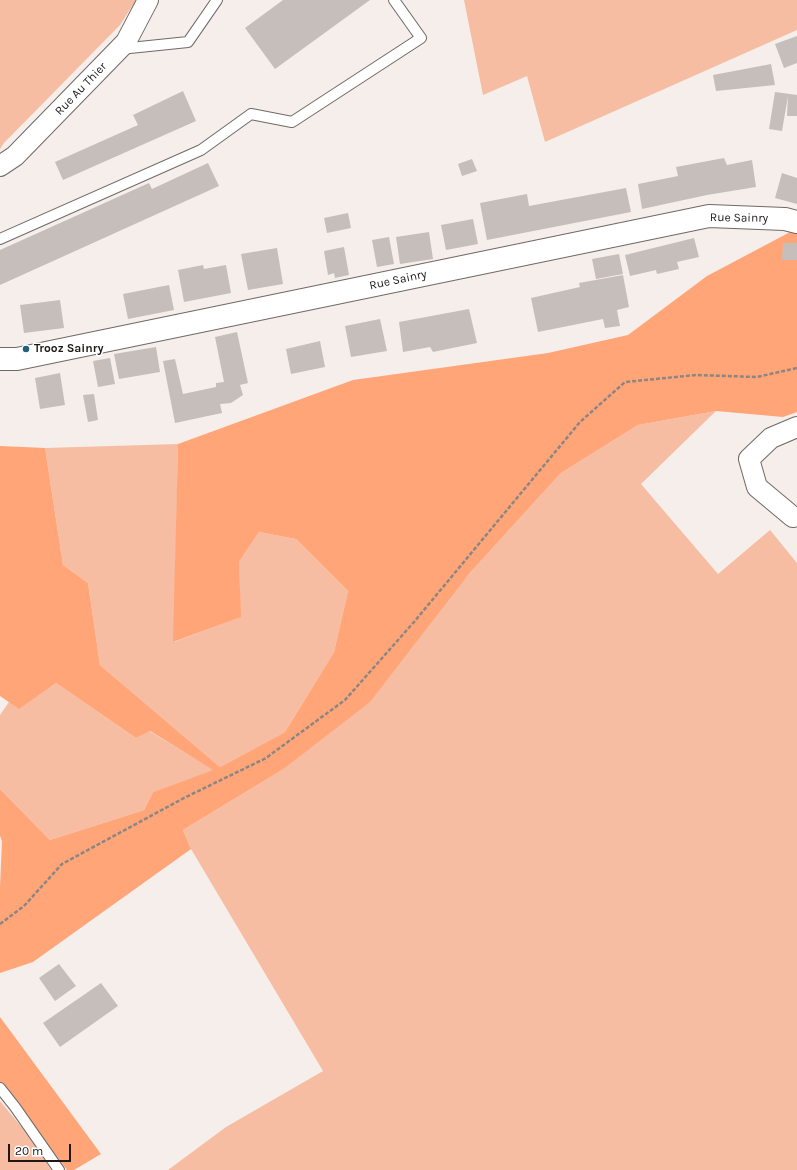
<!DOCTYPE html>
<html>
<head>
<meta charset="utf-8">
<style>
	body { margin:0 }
	#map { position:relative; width:797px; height:1170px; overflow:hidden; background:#f6eeeb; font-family:Karla,sans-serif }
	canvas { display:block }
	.scale { position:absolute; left:8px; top:1144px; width:63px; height:18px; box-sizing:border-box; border:2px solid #1b1817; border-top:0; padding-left:5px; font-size:12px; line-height:14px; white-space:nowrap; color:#1b1817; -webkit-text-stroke:3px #fff; paint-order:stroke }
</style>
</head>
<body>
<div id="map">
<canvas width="797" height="1170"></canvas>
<div class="scale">20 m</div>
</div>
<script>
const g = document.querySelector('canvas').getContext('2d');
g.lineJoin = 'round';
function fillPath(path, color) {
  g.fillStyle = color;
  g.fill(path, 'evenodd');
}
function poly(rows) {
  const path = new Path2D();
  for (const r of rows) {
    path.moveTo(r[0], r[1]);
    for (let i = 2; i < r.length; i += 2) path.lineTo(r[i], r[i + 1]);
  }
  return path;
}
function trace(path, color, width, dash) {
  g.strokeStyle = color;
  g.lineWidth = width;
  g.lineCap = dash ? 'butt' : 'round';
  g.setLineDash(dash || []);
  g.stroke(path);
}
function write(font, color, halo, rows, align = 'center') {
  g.font = font + ' Karla,sans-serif';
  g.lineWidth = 3;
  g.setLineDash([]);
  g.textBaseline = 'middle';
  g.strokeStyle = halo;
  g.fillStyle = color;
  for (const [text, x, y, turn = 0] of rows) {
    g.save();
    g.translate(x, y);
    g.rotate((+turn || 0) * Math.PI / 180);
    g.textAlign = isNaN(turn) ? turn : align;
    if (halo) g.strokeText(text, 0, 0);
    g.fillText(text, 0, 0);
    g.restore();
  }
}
const green = poly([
	[0,0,136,0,120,25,4,143,0,149],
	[464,0,797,0,797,30,545,142,527,76,483,95],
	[716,411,641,484,718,574,770,530,797,563,797,1170,168,1170,226,1127,323,1071,191,849,183,830,282,770,468,575,561,473,638,425],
	[178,444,174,642,240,617,239,562,259,532,296,539,348,591,334,652,285,732,220,767,100,665,88,583,63,565,45,448],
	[56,683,136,738,149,731,214,770,153,792,144,810,50,840,0,789,0,715,9,702,19,708],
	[0,1101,33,1141,51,1170,0,1170]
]);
const forest = poly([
	[792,231,797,233,797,412,783,417,716,411,638,425,561,473,468,575,370,702,282,770,183,830,191,849,33,962,0,973,0,887,2,841,0,836,0,789,50,840,144,810,153,792,213,770,150,731,136,738,56,683,19,709,0,696,0,446,45,448,63,565,88,583,100,665,220,767,285,732,334,652,348,591,296,539,259,532,239,562,241,617,173,642,178,444,353,380,548,353,628,335,707,276],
	[0,1017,101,1154,74,1170,67,1170,0,1082]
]);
const building = poly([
	[283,0,370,0,275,69,245,28],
	[797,36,797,63,784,68,775,44],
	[771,64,775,85,716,91,713,75],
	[183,91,196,121,63,180,55,162,138,125,133,115],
	[775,92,797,95,797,116,787,116,788,96,782,131,769,129],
	[724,158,727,165,752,160,756,187,707,195,642,209,638,184,678,176,676,167],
	[472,159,477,171,462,176,458,164],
	[208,163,219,186,0,285,0,250,149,183,152,189],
	[782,173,797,178,797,204,775,198],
	[626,188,631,212,487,240,480,203,527,194,529,206],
	[348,213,351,228,327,233,324,218],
	[473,219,478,244,446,250,441,225],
	[429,232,433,259,400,264,396,237],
	[389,237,394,264,377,267,372,240],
	[694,238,699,257,677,262,679,269,657,274,656,270,630,276,625,255],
	[783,243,797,243,797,260,782,260],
	[344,247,349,275,335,278,334,273,328,275,324,251],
	[277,248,283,284,248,290,241,254],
	[619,254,623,274,596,279,592,259],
	[203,265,204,269,226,265,231,293,184,302,178,270],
	[623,275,629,307,617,310,620,326,605,328,603,319,538,332,531,298,580,287,579,283],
	[169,285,174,310,128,319,123,294],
	[60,300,64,328,24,333,20,305],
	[469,309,477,343,433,352,430,347,403,352,399,322],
	[380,319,387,351,351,357,345,326],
	[237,332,248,383,240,385,243,395,231,403,220,404,222,413,175,423,163,361,175,359,183,394,216,387,216,383,224,382,215,337],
	[320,341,325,367,291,374,286,349],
	[156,347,160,372,119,379,114,354],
	[110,358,115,384,98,387,93,361],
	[60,373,65,405,40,409,35,378],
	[94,394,98,420,88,422,83,395],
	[59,964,76,986,55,1001,39,978],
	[101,983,118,1006,60,1047,43,1023]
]);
const path = poly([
	[0,924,24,906,62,864,184,798,266,758,345,700,414,622,580,422,625,382,696,375,757,377,797,368]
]);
const service = poly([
	[120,49,188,42,217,0],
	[0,239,201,150,251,114,292,122,421,38,394,0],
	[0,1088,15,1107,59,1170]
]);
const minor = poly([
	[0,166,15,156,126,42,148,0],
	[793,517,757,487,749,459,771,438,797,427]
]);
const tertiary = poly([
	[0,359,17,359,709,216,785,219,797,222]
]);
const markers = [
	[26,349,4,"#236077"]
];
const streetNames = [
	["Rue Au Thier",81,89,-46],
	["Rue Sainry",739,218,1],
	["Rue Sainry",398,280,-12]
];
const poiNames = [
	["Trooz Sainry",34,349]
];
fillPath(green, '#f6bda2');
fillPath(forest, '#ffa578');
fillPath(building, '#c6bebb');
trace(service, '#706966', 12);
trace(minor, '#706966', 22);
trace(tertiary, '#706966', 24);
trace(path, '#8b8684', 2.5, [4, 2]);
trace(service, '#fff', 10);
trace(minor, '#fff', 20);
trace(tertiary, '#fff', 22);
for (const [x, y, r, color] of markers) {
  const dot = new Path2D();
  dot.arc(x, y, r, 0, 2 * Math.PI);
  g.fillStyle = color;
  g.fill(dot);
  trace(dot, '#fff', 1.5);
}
write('12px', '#1b1817', '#fff', streetNames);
write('bold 12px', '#1b1817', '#fff', poiNames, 'left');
</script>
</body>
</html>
